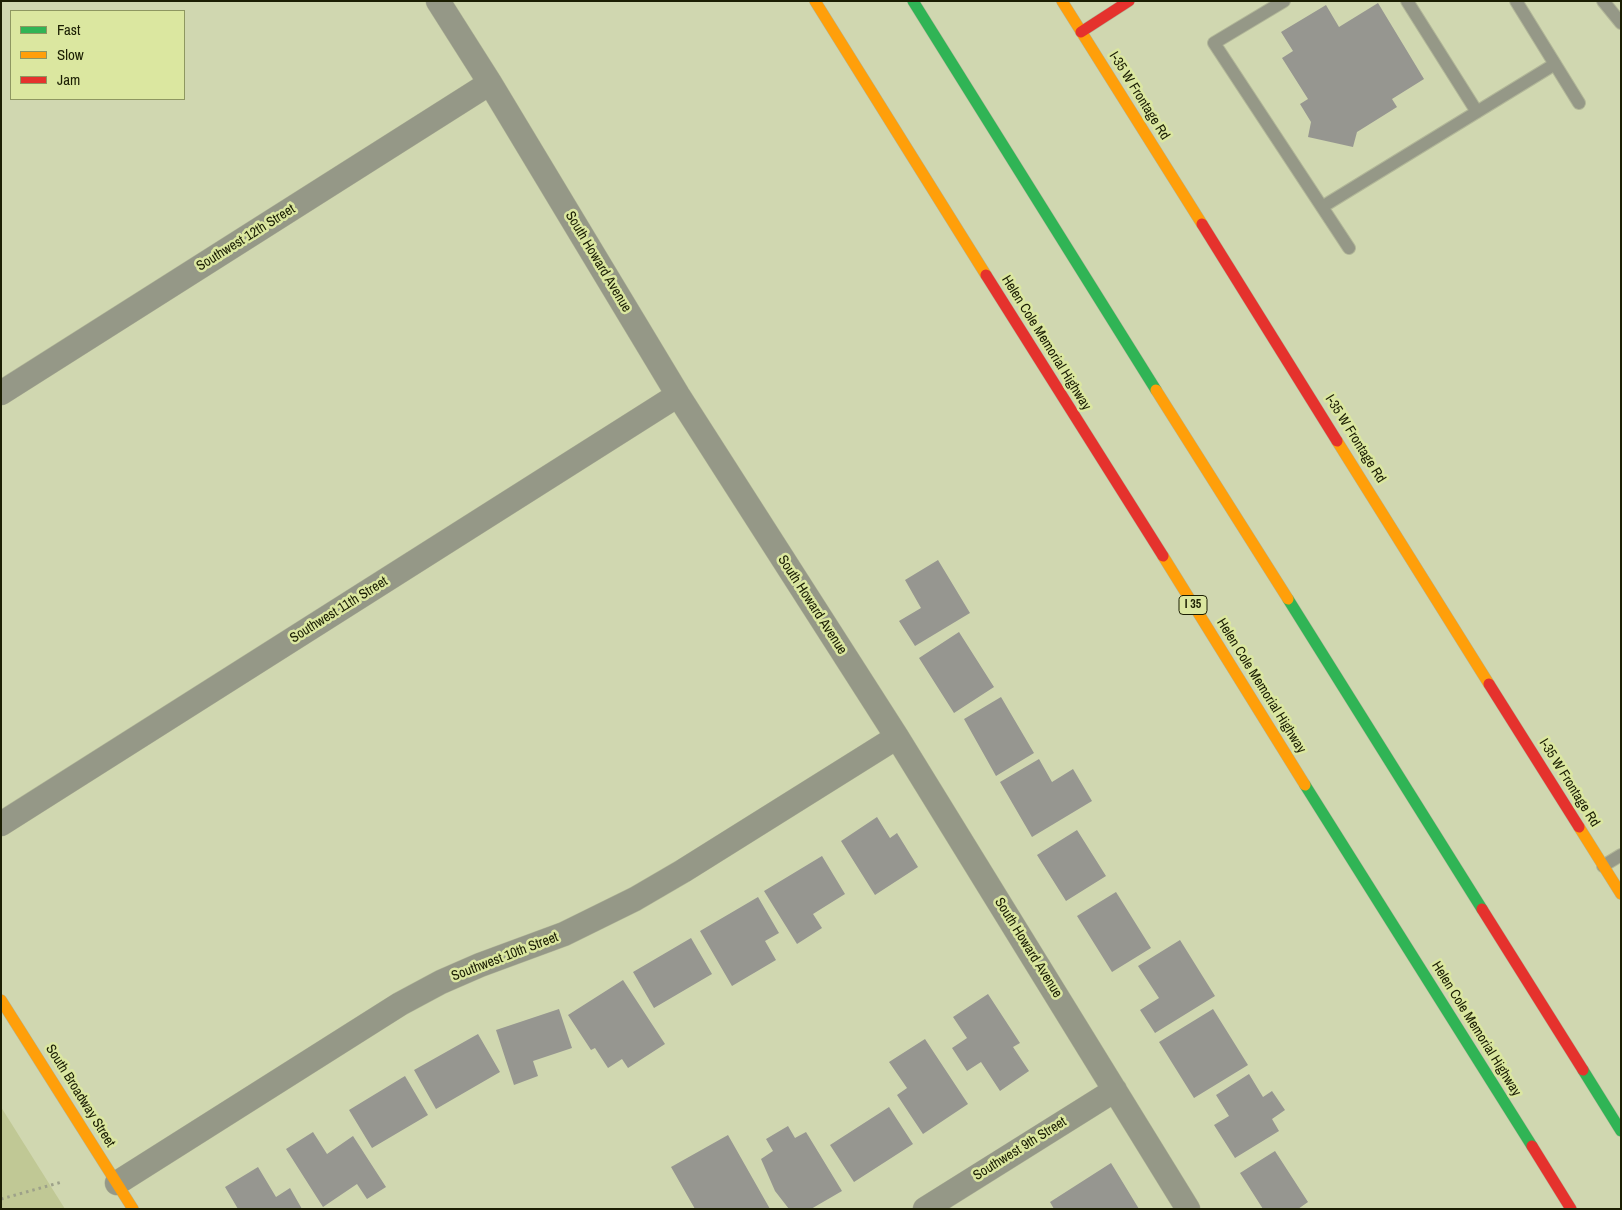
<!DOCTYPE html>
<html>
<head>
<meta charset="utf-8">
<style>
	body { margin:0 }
	#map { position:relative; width:1622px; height:1210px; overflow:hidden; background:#d0d7b0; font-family:"Archivo Narrow",sans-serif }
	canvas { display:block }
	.frame { position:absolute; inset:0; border:2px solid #1b1e03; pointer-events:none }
	.legend { position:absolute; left:10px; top:10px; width:175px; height:90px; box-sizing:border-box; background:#dbe7a0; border:1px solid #8e9761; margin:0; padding:6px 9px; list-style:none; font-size:15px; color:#1b1e03 }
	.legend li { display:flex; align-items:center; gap:10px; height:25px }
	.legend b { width:25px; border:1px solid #8e9761 }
</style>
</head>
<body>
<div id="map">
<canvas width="1622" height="1210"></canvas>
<div class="frame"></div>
<ul class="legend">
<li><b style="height:6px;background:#30b455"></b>Fast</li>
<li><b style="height:6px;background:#ff9f0a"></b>Slow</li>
<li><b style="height:6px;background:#e5322d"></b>Jam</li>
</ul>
</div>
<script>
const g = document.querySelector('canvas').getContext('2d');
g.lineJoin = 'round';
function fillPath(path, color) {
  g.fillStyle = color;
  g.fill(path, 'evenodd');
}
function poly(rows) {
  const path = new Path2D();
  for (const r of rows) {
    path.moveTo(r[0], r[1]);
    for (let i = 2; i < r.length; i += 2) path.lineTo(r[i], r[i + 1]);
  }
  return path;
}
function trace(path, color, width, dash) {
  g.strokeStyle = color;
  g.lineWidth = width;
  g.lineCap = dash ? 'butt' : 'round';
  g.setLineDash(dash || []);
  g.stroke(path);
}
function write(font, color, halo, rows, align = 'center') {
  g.font = font + ' "Archivo Narrow",sans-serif';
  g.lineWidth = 5;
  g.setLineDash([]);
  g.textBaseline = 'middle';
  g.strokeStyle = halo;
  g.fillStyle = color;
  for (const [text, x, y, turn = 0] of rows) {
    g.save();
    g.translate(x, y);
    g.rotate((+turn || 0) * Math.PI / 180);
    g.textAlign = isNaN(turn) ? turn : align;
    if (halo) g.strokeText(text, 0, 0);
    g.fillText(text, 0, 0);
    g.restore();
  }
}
const green = poly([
	[1,1107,65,1209,1,1209]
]);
const building = poly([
	[1378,3,1424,79,1392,99,1397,107,1357,132,1353,147,1308,137,1311,122,1300,104,1308,99,1282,58,1293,51,1281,32,1326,5,1339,27],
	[938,560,970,613,915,646,899,621,921,608,905,580],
	[959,632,994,687,954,713,919,658],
	[1001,697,1034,753,996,776,964,719],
	[1039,759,1052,782,1073,769,1092,801,1032,837,1000,782],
	[877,817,890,838,897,833,918,867,875,895,841,841],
	[1077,830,1106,876,1066,901,1037,855],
	[822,856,845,894,813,914,822,928,797,944,764,891],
	[1116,892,1151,948,1112,972,1077,916],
	[758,897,779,933,765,941,776,960,732,986,700,931],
	[691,938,712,974,654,1008,633,972],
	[1180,940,1215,996,1155,1033,1140,1010,1159,998,1138,966],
	[623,980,665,1044,628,1068,622,1059,608,1068,595,1048,591,1050,568,1015],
	[988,994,1020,1043,1013,1047,1029,1071,1000,1091,981,1062,967,1071,952,1048,967,1038,953,1017],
	[559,1009,572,1048,533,1061,538,1076,514,1085,496,1030],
	[1213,1009,1248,1065,1194,1098,1159,1042],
	[478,1034,500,1072,436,1109,414,1070],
	[925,1039,968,1104,923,1134,897,1095,907,1088,889,1062],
	[1249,1074,1263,1097,1272,1091,1285,1110,1272,1119,1279,1131,1235,1158,1214,1125,1229,1116,1216,1095],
	[405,1076,428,1115,372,1148,349,1110],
	[889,1107,913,1144,854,1182,830,1145],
	[788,1126,795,1138,806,1132,842,1191,811,1209,789,1209,775,1191,761,1159,773,1151,766,1139],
	[313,1132,327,1154,353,1136,386,1187,367,1199,357,1184,323,1207,286,1149],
	[728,1135,770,1209,695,1209,671,1167],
	[1275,1151,1308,1202,1298,1209,1263,1209,1240,1173],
	[1111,1163,1139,1209,1054,1209,1050,1202],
	[258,1167,276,1197,290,1188,302,1209,238,1209,225,1187]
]);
const path = poly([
	[1,1199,62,1182]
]);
const lane = poly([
	[1284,1,1214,43,1349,248],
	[1407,1,1477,112],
	[1516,1,1579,103],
	[1603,1,1621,23],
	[1322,207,1555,64],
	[1603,866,1621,855]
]);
const street = poly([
	[438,1,490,83,678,395,897,737,1188,1209],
	[1,393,490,83],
	[1,824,678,395],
	[117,1183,400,1004,441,982,480,965,564,934,635,899,683,871,897,737],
	[925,1209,1115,1090]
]);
const fast = poly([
	[913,1,1156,390],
	[1288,599,1482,909],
	[1305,785,1532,1146],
	[1583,1070,1621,1131]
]);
const slow = poly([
	[815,1,986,275],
	[1062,1,1202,224],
	[1156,390,1288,599],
	[1337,441,1489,684],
	[1163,556,1305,785],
	[1579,827,1621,894],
	[1,1000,133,1209]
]);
const jam = poly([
	[1081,32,1129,1],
	[1202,224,1337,441],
	[986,275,1163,556],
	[1489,684,1579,827],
	[1482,909,1583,1070],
	[1532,1146,1571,1209]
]);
const shields = [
	[1193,605,28]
];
const shieldNames = [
	["I 35",1193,605]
];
const streetNames = [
	["I-35 W Frontage Rd",1139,96,58],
	["Southwest 12th Street",246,238,-32],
	["South Howard Avenue",598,262,59],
	["Helen Cole Memorial Highway",1046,343,58],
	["I-35 W Frontage Rd",1355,439,58],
	["South Howard Avenue",812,605,57],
	["Southwest 11th Street",339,610,-32],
	["Helen Cole Memorial Highway",1261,686,58],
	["I-35 W Frontage Rd",1569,783,58],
	["South Howard Avenue",1028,948,58],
	["Southwest 10th Street",505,957,-21],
	["Helen Cole Memorial Highway",1476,1029,58],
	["South Broadway Street",80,1096,58],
	["Southwest 9th Street",1020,1149,-32]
];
fillPath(green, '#c0c895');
fillPath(building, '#969690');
trace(lane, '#b1b698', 14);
trace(street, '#b1b698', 25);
trace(fast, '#b1b698', 12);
trace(slow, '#b1b698', 12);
trace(jam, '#b1b698', 12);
trace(path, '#9da189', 3, [2.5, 4]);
trace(lane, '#959887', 12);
trace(street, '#959887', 24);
trace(fast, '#30b455', 11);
trace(slow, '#ff9f0a', 11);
trace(jam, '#e5322d', 11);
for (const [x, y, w] of shields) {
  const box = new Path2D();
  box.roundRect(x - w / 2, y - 9.5, w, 19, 4);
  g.fillStyle = '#dbe7a0';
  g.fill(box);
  trace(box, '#1b1e03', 1);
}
write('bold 12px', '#1b1e03', null, shieldNames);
write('14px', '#1b1e03', '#dbe7a0', streetNames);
</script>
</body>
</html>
